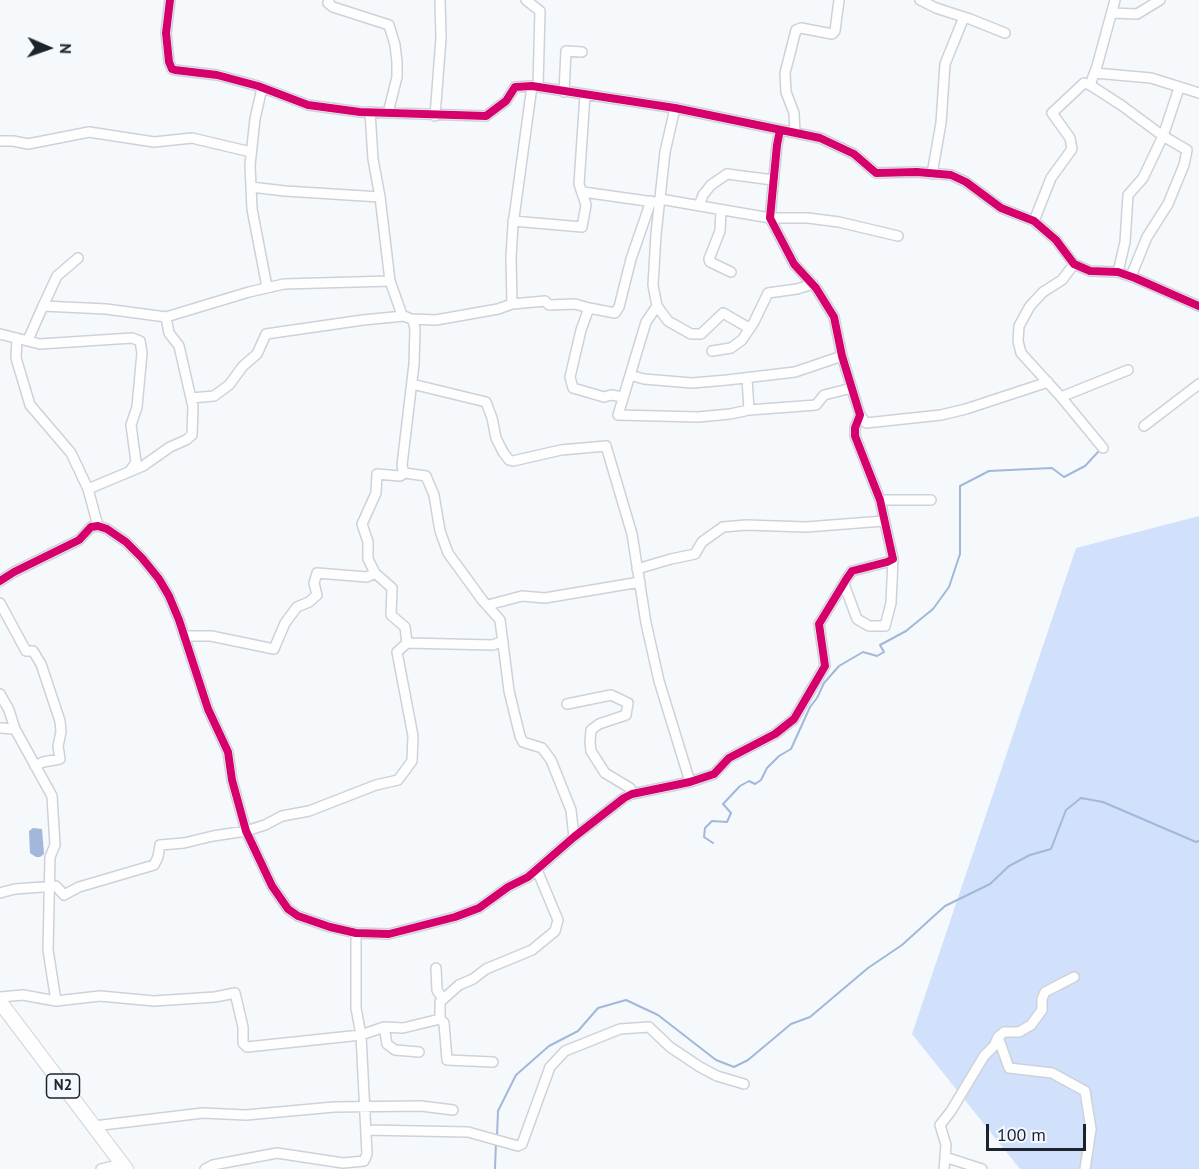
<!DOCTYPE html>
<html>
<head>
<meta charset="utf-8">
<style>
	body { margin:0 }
	#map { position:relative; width:1199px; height:1169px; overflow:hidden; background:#f6f9fc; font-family:"PT Sans",sans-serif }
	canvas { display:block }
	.north { position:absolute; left:18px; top:18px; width:60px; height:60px; -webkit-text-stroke:4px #f4f8fe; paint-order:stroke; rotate:92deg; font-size:16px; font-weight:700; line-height:24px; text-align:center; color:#1c232d }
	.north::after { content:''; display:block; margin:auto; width:21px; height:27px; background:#1c232d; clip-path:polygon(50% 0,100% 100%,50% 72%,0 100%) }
	.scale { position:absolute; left:986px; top:1124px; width:100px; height:27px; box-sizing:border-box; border:3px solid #1c232d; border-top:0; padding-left:8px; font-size:18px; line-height:21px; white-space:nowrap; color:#1c232d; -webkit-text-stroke:4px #f4f8fe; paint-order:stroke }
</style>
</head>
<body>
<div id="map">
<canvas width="1199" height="1169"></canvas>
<div class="north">N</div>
<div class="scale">100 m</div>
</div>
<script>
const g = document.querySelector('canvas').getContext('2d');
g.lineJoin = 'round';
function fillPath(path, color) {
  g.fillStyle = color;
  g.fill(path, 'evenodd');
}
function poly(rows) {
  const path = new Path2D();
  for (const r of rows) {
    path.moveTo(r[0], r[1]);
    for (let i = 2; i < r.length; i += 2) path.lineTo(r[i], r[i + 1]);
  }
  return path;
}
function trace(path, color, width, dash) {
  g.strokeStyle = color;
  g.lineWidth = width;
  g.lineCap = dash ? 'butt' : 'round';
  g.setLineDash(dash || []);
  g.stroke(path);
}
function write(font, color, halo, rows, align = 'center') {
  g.font = font + ' "PT Sans",sans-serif';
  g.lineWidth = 6;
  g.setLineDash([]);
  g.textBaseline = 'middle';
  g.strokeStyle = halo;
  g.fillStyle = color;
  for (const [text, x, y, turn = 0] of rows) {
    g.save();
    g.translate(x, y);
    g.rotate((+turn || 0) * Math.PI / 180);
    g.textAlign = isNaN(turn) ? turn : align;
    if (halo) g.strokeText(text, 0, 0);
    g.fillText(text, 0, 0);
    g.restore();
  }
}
const green = poly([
	[1199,516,1199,1169,1020,1169,912,1034,1076,548]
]);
const water = poly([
	[33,828,42,829,44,854,40,857,36,857,30,853,29,831]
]);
const stream = poly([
	[713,843,704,837,705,828,712,821,727,822,731,813,723,804,740,786,749,781,755,784,761,780,767,768,779,756,791,749,810,707,817,698,824,683,839,666,863,652,877,656,884,652,880,645,906,631,933,609,949,587,960,554,960,486,989,471,1052,468,1064,477,1085,466,1098,452],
	[497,1136,498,1111,516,1075,549,1046,578,1031,598,1008,626,1000,658,1015,716,1060,734,1067,748,1060,791,1024,810,1017,868,968,902,945,945,906,990,884,1009,866,1030,855,1051,849,1066,810,1081,798,1103,802,1196,842,1199,841],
	[495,1169,496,1142]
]);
const minor = poly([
	[170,0,166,33,169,62,172,69,175,70,217,75,258,86,308,105,360,112,486,116,506,101,515,87,532,86,675,108,820,138,854,154,876,173,917,172,951,175,966,182,1001,208,1034,221,1056,240,1074,264,1090,271,1118,272,1135,278,1199,306],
	[329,0,328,3,333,7,389,25,395,45,397,62,397,77,388,113],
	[526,0,540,11,538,87],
	[920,0,936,8,970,19,1005,33],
	[1115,0,1097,66,1090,85,1121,105,1163,136,1143,178,1128,195,1125,242,1118,272],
	[1112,13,1137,14,1160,0],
	[1095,73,1151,78,1199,93],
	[262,88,255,119,250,165,252,209,267,287],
	[564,92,566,51,582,52],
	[675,108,665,152,656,234,653,285,657,306,668,321,691,334,701,334,723,313,749,328],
	[370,112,373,159,380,197,390,281],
	[435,116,441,38,440,0],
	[795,133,794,113,786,92,785,73,796,30,801,28,832,34,835,31,839,0],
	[0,141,13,141,28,144,89,132,154,142,192,138,251,152],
	[932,174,941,123,945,64,964,17],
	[251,187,285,191,380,197],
	[583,192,654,202],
	[660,199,770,218,808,218,839,222,898,236],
	[699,206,703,195,711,185,727,174,773,180],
	[721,210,720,231,709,259,710,262,731,272],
	[513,221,582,227,586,205,579,184,585,95],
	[1034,221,1051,178,1072,149,1070,138,1052,113,1084,83,1090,85],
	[1074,264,1062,280,1043,292,1030,306,1019,326,1018,341,1021,353,1061,397,1128,370],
	[1131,276,1147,237,1168,204,1184,165,1187,150,1163,136,1179,88],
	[512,304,545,301,549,305,575,304,589,308],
	[43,306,57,276,78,258],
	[657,306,646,322,618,415,698,417,730,414,749,410,816,405,824,395,852,388],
	[411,319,436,320,498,309,512,304,511,257,513,225,532,86],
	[0,334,40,344,132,338,140,341,142,353,137,407,131,425,136,462,130,471],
	[17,338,16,358,30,405,71,453,88,489,98,526],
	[28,340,43,306,106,309,166,317,249,292,284,284,390,281,402,315,413,320,415,329,414,364,402,465,403,470,405,473,426,476,434,495,440,531,448,553,483,601,500,620,509,691,520,736,523,742,542,748,551,760,571,810,574,837],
	[712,351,731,348,742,340,754,322,768,293,797,289,813,284],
	[630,375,644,379,692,383,727,380,795,372,842,356],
	[747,378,749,410],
	[412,384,486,402,492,418,496,438,503,452,509,460,513,461,561,450,606,446,632,534,646,623,659,681,690,782],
	[623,397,611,395,604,397,573,388,570,377,581,330,589,308,615,313,619,307,631,259,651,201],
	[1061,397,1103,448],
	[191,398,214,396,229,385,243,366,257,354,266,334,363,320,404,316],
	[860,415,866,423,941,415,966,409,1048,382],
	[1144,426,1199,384],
	[405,473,400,476,377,474,376,493,362,524,368,542,368,559,375,573,392,588,391,615,405,627,407,643,493,645,503,641],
	[88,489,143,466,170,447,186,440,192,435,193,407,179,346,169,333,166,317],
	[880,500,931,500],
	[637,569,671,559,695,554,702,542,723,527,746,525,806,527,884,521],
	[0,581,14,572,79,540,91,527,98,526,107,529,126,542,142,558,159,579,169,596,179,620,208,709,228,752,232,780,246,831,272,886,288,909,298,916,330,927,356,933,389,934,455,917,479,908,508,887,528,877,574,837,624,798,632,794,690,782,714,774,729,758,775,734,794,719,825,666,819,624,847,578,852,571,887,562,893,559,880,500,855,436,855,428,860,415,842,356,834,317,816,288,794,264,770,218,777,145,780,130],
	[844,584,857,619,869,626,885,626,891,603,893,559],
	[0,603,26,651,33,651,41,664,60,721,61,732,58,746,60,759,43,762,35,766],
	[488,605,522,596,545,598,640,582],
	[185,636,211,636,274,649,285,623,297,607,309,602,317,595,314,583,317,573,367,577,375,573],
	[0,694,9,710,15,729],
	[567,704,611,695,628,703,626,715,599,724,591,730,590,742,591,751,605,773,630,788,632,794],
	[0,728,15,729,52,796,55,845,50,857,48,950,56,1001],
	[0,893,15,889,56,886,64,895,79,887,154,865,158,857,160,845,184,843,213,836,246,831,265,825,282,816,309,811,376,785,398,780,412,761,413,736,397,652,407,643],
	[436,968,437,990,442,998],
	[0,997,23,995,56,1001,100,996,154,1001,215,997,235,993,243,1027,243,1043,247,1047,361,1035,384,1027,403,1028,440,1019,440,1002,459,985,473,979,486,969,532,950,555,931,558,920,537,870],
	[440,1019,444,1023,447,1060,493,1062],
	[384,1027,387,1044,395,1050,419,1052],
	[998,1037,1009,1068,1052,1073,1085,1091,1091,1129,1085,1169],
	[94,1126,203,1113,246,1115,334,1107,421,1106,453,1110],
	[366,1130,468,1132,518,1146,522,1144,550,1067,565,1051,620,1029,649,1027,670,1047,700,1067,717,1076,744,1084],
	[945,1157,982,1169],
	[101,1169,122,1164],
	[205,1169,213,1165,277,1153,343,1163,364,1161,367,1154,361,1035,356,1008,356,933],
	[944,1169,946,1145,940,1125,951,1111,984,1056,994,1046,998,1037,1004,1032,1019,1032,1031,1025,1042,1010,1042,999,1045,992,1074,977]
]);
const highway = poly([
	[0,1002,126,1169]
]);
const cycleway = poly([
	[170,0,166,33,169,62,172,69,175,70,217,75,258,86,308,105,360,112,486,116,506,101,515,87,532,86,675,108,820,138,854,154,876,173,917,172,951,175,966,182,1001,208,1034,221,1056,240,1074,264,1090,271,1118,272,1135,278,1199,306],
	[0,581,14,572,79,540,91,527,98,526,107,529,126,542,142,558,159,579,169,596,179,620,208,709,228,752,232,780,246,831,272,886,288,909,298,916,330,927,356,933,389,934,455,917,479,908,508,887,528,877,574,837,624,798,632,794,690,782,714,774,729,758,775,734,794,719,825,666,819,624,847,578,852,571,887,562,893,559,880,500,855,436,855,428,860,415,842,356,834,317,816,288,794,264,770,218,777,145,780,130]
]);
const shields = [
	[63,1086,33]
];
const shieldNames = [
	["N2",63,1086]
];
fillPath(green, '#d1e1fc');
fillPath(water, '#a2b7da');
trace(stream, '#a2b7da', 2);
trace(minor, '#cdd2d9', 12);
trace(highway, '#cdd2d9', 16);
trace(minor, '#fefeff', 9);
trace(highway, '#fefeff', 14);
trace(cycleway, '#d6006c', 8);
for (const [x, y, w] of shields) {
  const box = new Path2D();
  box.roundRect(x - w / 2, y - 12, w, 24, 4.5);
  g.fillStyle = '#f4f8fe';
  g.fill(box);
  trace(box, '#1c232d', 1.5);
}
write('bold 15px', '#1c232d', null, shieldNames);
</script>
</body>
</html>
